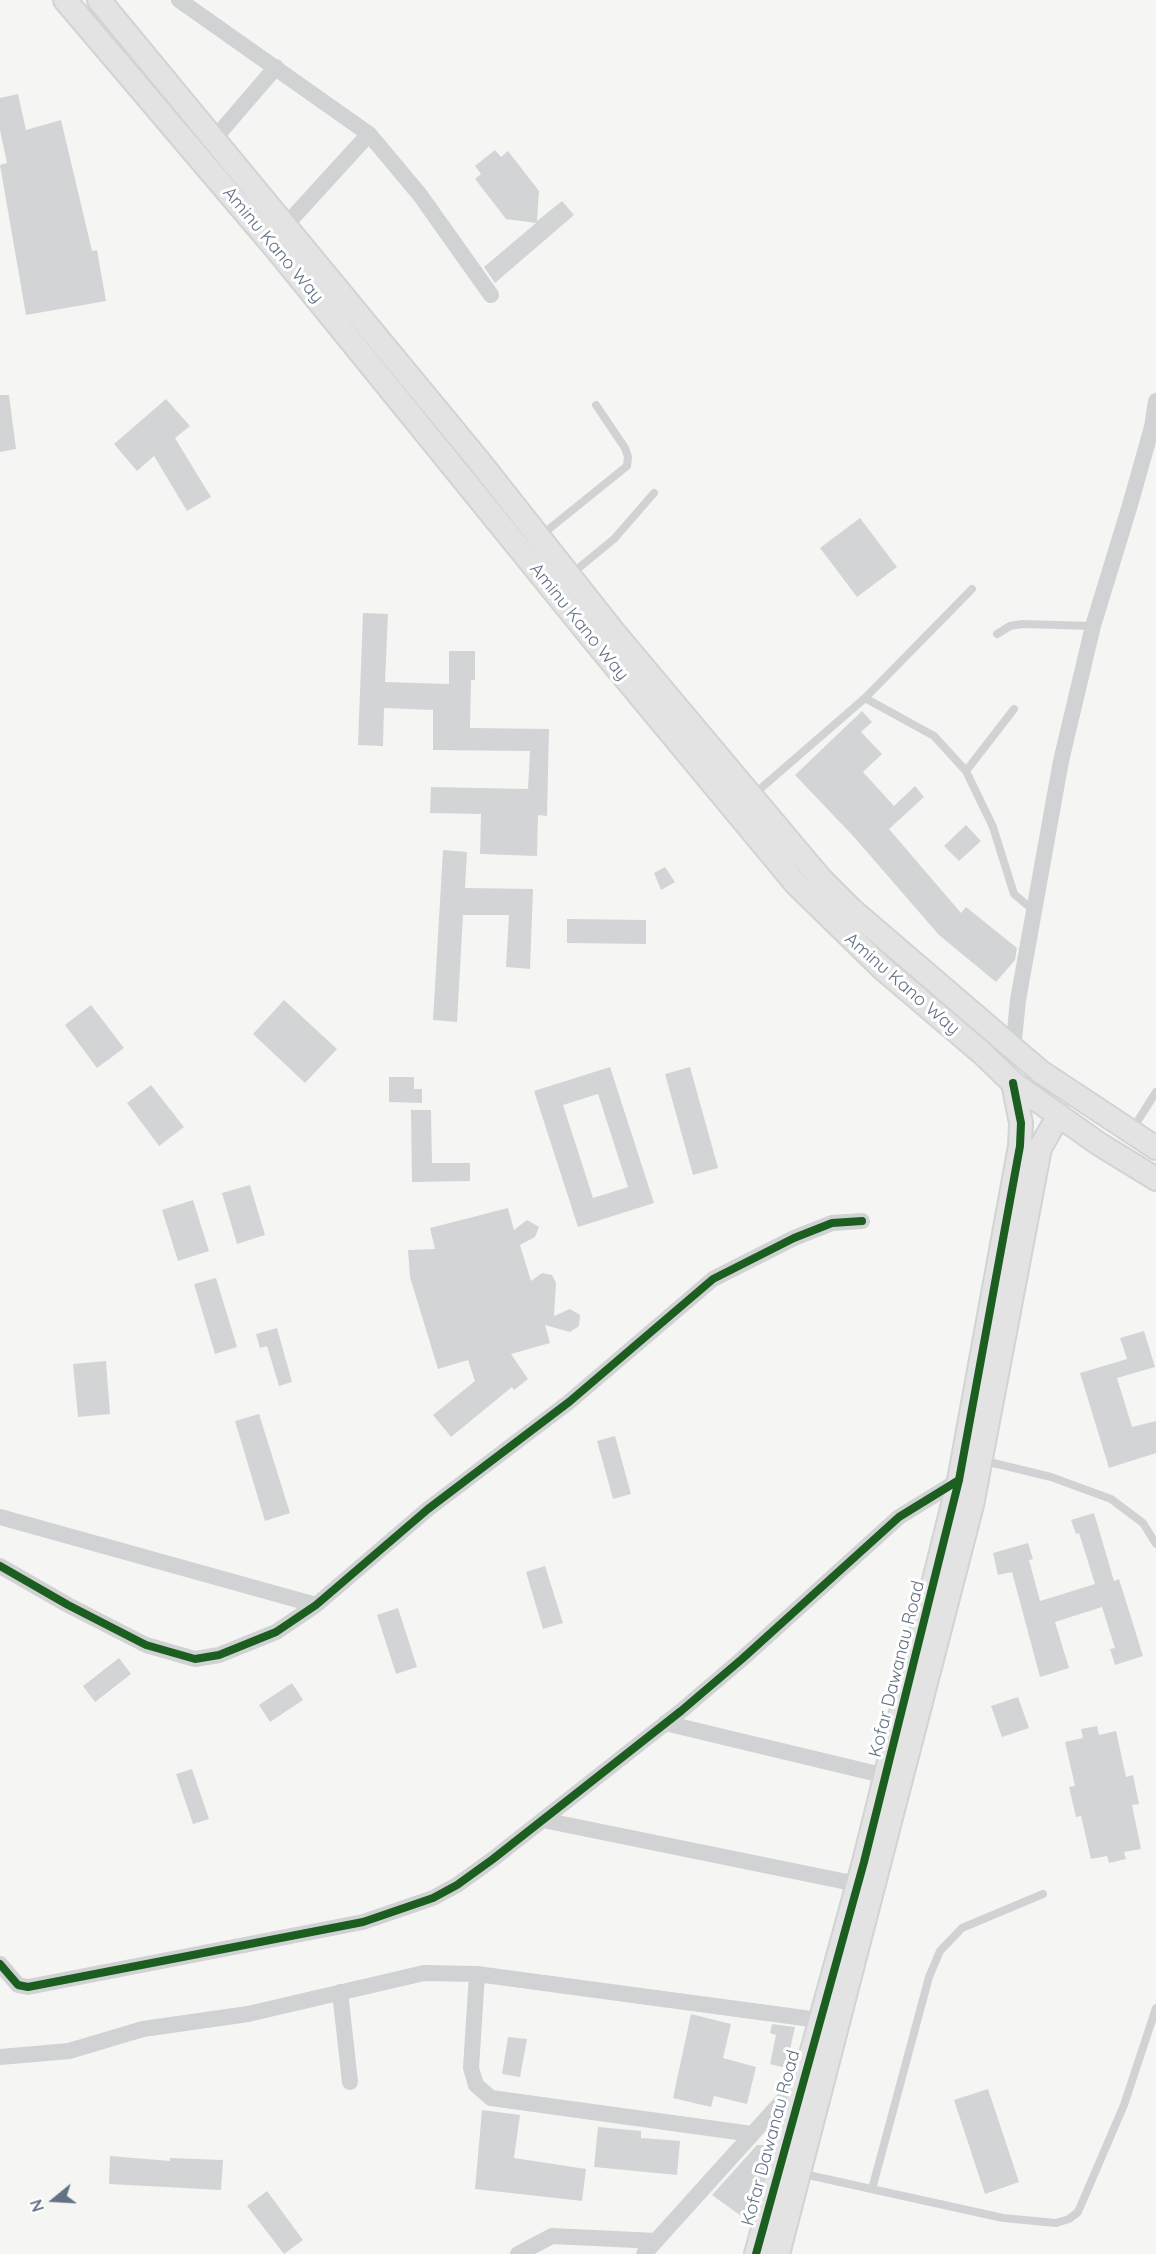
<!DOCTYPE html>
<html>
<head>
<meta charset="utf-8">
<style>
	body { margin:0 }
	#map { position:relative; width:1156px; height:2254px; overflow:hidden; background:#f5f6f4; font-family:Quicksand,sans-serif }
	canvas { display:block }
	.north { position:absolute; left:24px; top:2170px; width:60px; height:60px; -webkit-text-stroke:4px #fff; paint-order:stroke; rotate:252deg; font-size:16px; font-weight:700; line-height:24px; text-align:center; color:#637186 }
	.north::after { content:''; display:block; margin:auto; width:21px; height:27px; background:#637186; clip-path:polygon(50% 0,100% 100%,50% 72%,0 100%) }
</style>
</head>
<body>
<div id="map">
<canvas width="1156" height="2254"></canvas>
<div class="north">N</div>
</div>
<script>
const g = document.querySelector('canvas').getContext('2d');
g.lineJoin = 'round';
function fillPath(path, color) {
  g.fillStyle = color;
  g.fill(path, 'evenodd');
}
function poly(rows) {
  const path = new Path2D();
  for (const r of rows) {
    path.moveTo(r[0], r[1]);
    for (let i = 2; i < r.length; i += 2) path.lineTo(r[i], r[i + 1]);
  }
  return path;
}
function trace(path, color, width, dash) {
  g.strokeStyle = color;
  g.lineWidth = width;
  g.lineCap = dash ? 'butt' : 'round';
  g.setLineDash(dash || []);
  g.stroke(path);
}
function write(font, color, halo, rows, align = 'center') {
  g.font = font + ' Quicksand,sans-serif';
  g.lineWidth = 6;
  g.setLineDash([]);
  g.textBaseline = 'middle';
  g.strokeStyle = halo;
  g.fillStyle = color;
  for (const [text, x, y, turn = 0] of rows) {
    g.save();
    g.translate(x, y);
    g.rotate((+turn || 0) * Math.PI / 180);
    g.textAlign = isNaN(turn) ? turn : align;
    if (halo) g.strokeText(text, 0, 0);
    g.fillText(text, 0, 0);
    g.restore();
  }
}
const building = poly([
	[18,94,26,130,61,120,92,251,97,250,106,301,26,315,0,165,7,163,0,130,0,98],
	[495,150,501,157,508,151,539,191,537,221,562,201,574,215,495,283,484,267,536,223,506,219,475,179,481,174,475,166],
	[0,395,9,395,16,449,0,452],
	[166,399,190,426,175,438,211,497,187,511,154,456,137,471,114,444],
	[860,518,897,567,857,597,820,548],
	[363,613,388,614,385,682,449,684,449,651,475,651,475,680,471,680,470,728,549,729,547,816,538,815,537,856,480,854,481,814,430,813,431,787,528,789,530,751,433,750,433,710,384,708,383,746,358,745],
	[862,711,872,722,861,732,882,754,863,772,894,806,915,786,924,797,889,829,961,913,966,907,1017,948,1015,960,996,982,939,935,854,837,795,775],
	[966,825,981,841,959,861,944,846],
	[443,850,467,852,465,888,533,889,530,969,506,967,509,915,463,915,457,1022,433,1020],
	[665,867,675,882,661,890,654,873],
	[567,919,646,920,646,944,567,943],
	[284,1000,337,1049,305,1083,253,1034],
	[91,1005,124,1048,97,1068,65,1025],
	[610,1067,654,1203,578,1227,534,1091],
	[598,1094,628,1187,593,1198,563,1105],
	[690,1067,718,1168,693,1175,665,1074],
	[389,1077,414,1077,414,1089,422,1089,422,1103,389,1102],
	[151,1085,184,1127,159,1146,127,1103],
	[411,1110,431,1110,432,1163,470,1163,470,1181,412,1182],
	[250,1185,265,1235,237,1244,222,1193],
	[193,1200,209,1251,178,1261,162,1210],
	[508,1208,514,1230,527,1220,539,1227,535,1237,520,1245,531,1281,542,1273,552,1275,556,1283,554,1316,570,1309,580,1315,579,1326,570,1332,545,1325,550,1343,511,1354,528,1379,514,1390,512,1387,451,1437,433,1415,475,1381,468,1360,438,1369,410,1277,408,1250,435,1249,430,1228],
	[216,1278,237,1347,215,1354,194,1284],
	[277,1328,292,1382,279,1386,267,1346,260,1348,256,1334],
	[1144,1331,1155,1367,1117,1378,1132,1427,1156,1421,1156,1453,1109,1468,1080,1373,1127,1359,1120,1338],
	[106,1361,110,1414,78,1417,73,1364],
	[259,1414,290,1513,265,1521,235,1421],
	[615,1436,631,1494,613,1499,597,1441],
	[1094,1513,1114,1581,1119,1579,1143,1656,1115,1665,1110,1649,1115,1648,1102,1607,1055,1622,1069,1668,1040,1677,1012,1572,998,1575,993,1553,1028,1543,1033,1559,1029,1560,1040,1601,1095,1584,1079,1533,1076,1534,1071,1520],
	[545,1566,563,1623,543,1629,526,1572],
	[398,1608,417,1667,396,1674,377,1615],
	[119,1658,131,1674,95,1702,83,1686],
	[292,1683,303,1700,270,1722,259,1705],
	[1018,1697,1029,1728,1002,1737,991,1706],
	[1097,1726,1099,1735,1116,1731,1126,1777,1133,1775,1139,1804,1132,1805,1141,1849,1124,1852,1126,1859,1109,1863,1107,1856,1091,1859,1081,1816,1076,1817,1069,1787,1075,1786,1065,1742,1083,1738,1081,1729],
	[192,1769,209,1819,193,1824,176,1774],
	[691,2014,731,2024,723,2058,756,2067,747,2104,714,2096,711,2107,673,2098],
	[772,2024,795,2027,786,2068,770,2064,776,2035,770,2033],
	[508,2037,527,2039,520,2077,502,2074],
	[988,2089,1019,2182,985,2194,954,2100],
	[482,2110,520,2115,514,2158,586,2169,582,2201,475,2189],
	[598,2127,641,2131,641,2138,680,2141,677,2175,594,2167],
	[757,2145,772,2145,751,2223,712,2195],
	[110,2156,170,2161,170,2158,223,2160,221,2190,109,2184],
	[267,2191,303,2240,284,2254,247,2206]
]);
const lane = poly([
	[539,537,627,466,628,457,625,448,596,405],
	[570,575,614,539,654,493],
	[997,634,1010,626,1022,624,1093,626],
	[865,698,934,736,966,771],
	[1014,709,966,771,993,827,1014,894,1033,910],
	[752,796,865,698,972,589],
	[1132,1130,1156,1092],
	[981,1460,1051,1477,1111,1499,1143,1523,1156,1544],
	[799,2173,1003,2218,1056,2223,1069,2219,1078,2212,1124,2105,1156,2008],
	[872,2189,929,1977,940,1951,962,1928,1043,1894]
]);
const street = poly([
	[179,0,369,134,420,195,491,295],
	[215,138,276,67],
	[285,226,369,134],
	[1013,1050,1018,1000,1061,761,1093,626,1130,505,1152,427,1156,401],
	[0,1517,316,1605],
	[0,1566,68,1605,146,1645,195,1659,219,1655,276,1632,316,1605,428,1509,569,1402,713,1279,794,1238,832,1223,862,1221],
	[665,1723,886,1776],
	[543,1820,857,1884],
	[0,1964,18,1985,28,1987,363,1922,433,1898,457,1885,493,1859,681,1711,742,1659,899,1517,959,1480],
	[477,1974,471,2068,476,2085,491,2098,752,2134],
	[340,1992,350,2082],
	[0,2057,69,2051,143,2029,248,2014,424,1973,477,1974,819,2020],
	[518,2254,552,2236,656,2241],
	[644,2254,802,2079]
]);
const secondary = poly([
	[65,0,278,251,597,644,796,884,881,967,982,1053,1013,1083,1099,1144,1156,1179],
	[99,0,479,461,613,631,821,879,851,909,1041,1072,1156,1148],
	[756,2254,864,1862,959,1480,1020,1146,1021,1123,1013,1083],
	[778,2254,972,1505,1040,1148,1059,1115]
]);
const cycleway = poly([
	[0,1566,68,1605,146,1645,195,1659,219,1655,276,1632,316,1605,428,1509,569,1402,713,1279,794,1238,832,1223,862,1221],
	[0,1964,18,1985,28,1987,363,1922,433,1898,457,1885,493,1859,681,1711,742,1659,899,1517,959,1480],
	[756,2254,864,1862,959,1480,1020,1146,1021,1123,1013,1083]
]);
const streetNames = [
	["Aminu Kano Way",273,245,50],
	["Aminu Kano Way",579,622,51],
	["Aminu Kano Way",902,984,41],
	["Kofar Dawanau Road",897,1669,-76],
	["Kofar Dawanau Road",771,2138,-75]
];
fillPath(building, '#d3d4d5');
trace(secondary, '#d1d3d4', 26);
trace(lane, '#d1d2d3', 8);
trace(street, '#d1d2d3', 16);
trace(secondary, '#e3e3e4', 22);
trace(cycleway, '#1b5e20', 8);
write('18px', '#637186', '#fff', streetNames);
</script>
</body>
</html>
